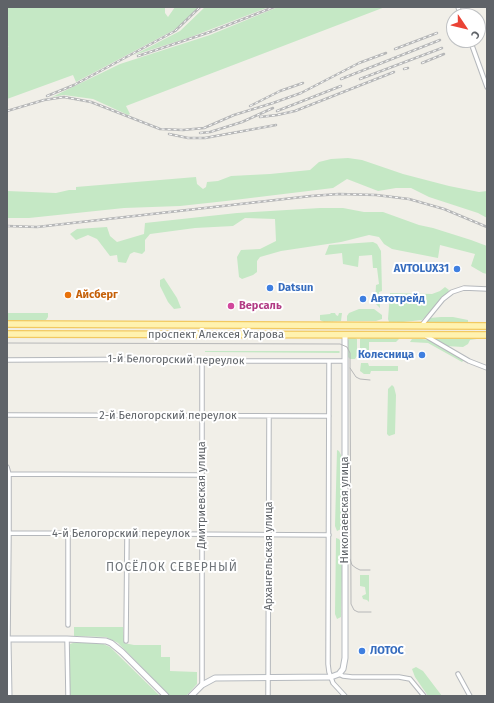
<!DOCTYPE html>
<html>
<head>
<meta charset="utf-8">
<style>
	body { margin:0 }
	#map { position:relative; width:494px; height:703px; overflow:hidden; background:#f1efe8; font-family:"Fira Sans",sans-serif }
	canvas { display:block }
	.frame { position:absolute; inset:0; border:8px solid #5f6368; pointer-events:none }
	.north { position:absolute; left:446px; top:8px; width:40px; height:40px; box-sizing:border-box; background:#fff; border:1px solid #bfc1c3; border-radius:50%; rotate:125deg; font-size:11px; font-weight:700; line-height:16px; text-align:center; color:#5f6368 }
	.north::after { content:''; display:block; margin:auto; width:14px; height:18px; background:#ea4335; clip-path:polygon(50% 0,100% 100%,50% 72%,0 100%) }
</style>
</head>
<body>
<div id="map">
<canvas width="494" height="703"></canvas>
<div class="frame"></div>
<div class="north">С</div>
</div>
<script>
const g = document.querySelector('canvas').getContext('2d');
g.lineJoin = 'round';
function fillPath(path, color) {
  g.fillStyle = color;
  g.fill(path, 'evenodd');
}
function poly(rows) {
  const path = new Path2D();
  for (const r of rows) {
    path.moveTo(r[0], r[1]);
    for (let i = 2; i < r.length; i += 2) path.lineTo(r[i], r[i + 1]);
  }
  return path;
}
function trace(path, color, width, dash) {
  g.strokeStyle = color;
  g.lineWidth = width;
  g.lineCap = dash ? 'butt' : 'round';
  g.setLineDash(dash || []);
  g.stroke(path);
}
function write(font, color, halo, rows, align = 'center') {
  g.font = font + ' "Fira Sans",sans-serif';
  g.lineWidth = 4;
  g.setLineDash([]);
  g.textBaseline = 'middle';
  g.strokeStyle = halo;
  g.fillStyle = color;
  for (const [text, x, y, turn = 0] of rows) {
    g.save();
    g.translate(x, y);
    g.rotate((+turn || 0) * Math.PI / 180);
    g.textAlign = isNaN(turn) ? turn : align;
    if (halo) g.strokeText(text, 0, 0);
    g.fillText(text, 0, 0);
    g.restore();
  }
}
const green = poly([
	[7,7,165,7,165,13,168,17,175,7,199,7,188,19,174,30,76,82,73,75,7,99,7,47,9,46,7,46],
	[205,7,269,7,188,38,134,55,180,31],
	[278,7,385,7,126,106,130,114,128,115,93,99,64,95,52,97,120,64,210,35],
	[348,158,362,160,403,174,449,186,479,192,487,191,487,218,478,213,429,197,411,188,396,188,378,191,347,179,333,188,226,201,180,206,124,208,29,218,7,218,7,191,56,193,69,190,76,190,76,187,196,177,197,184,203,189,206,187,207,182,218,181,231,176,270,174,310,170,319,162,331,159],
	[320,208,343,208,364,212,383,212,419,225,433,228,471,240,487,246,487,274,483,273,471,266,475,254,440,245,438,258,392,249,384,244,379,237,369,235,341,242,281,251,260,257,257,261,257,272,253,275,242,279,239,277,237,257,241,250,260,249,276,241,275,219,245,218,233,226,195,228,150,234,145,240,145,251,142,254,134,252,130,254,126,263,118,262,117,255,110,256,97,239,88,235,76,240,70,234,77,229,107,227,110,236,117,242,144,234,145,223,237,213],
	[373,242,377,244,381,251,382,291,379,292,380,308,375,303,376,285,379,284,377,268,373,268,372,255,359,256,358,267,343,264,342,253,325,255,329,245],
	[164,278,177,298,181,308,174,309,168,302,160,286,160,280],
	[445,287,449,290,448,292,422,320,394,323,389,322,388,319,390,293,432,294,440,291],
	[359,309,374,309,382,315,382,319,376,321,347,321,347,316,349,313],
	[7,313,48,313,48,317,46,320,43,320,7,322],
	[331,313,335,313,336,315,338,316,339,313,342,313,341,321,324,322,320,320,320,315,330,314],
	[441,317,453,317,468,320,468,322,463,323,453,322,437,323,427,322,426,321,429,318],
	[350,337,354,337,357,339,357,356,355,359,350,359,348,357,348,340],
	[363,337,397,337,399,339,396,342,369,342,369,358,362,359,360,358,360,339],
	[435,337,477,337,477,339,470,340,468,344,463,347,446,346,436,341],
	[412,339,422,339,429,340,464,360,462,362,428,343,410,342],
	[205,351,339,351,340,352,339,353,205,352],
	[361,363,368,363,369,366,398,366,398,371,371,371,370,374,364,374,360,371],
	[392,385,394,387,396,395,395,434,389,436,387,434,388,389],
	[337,450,339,451,341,455,342,485,341,529,337,531,335,526],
	[336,538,339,539,341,542,342,573,341,617,337,619,335,614],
	[360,575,369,575,369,602,367,600,363,599,362,596,366,594,365,587,360,586],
	[74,627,123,627,124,643,134,645,161,645,161,657,170,657,170,671,197,672,197,684,186,696,170,696,118,643,106,637,74,636],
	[73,643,101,643,110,647,160,696,70,696,69,648,70,644],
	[416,667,423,671,442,696,428,696,415,677,412,669]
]);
const street = poly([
	[458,7,461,16],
	[470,40,487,87],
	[421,326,443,299,452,292,464,288,487,289],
	[426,336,469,361,487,368],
	[7,360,191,359,202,361,345,361],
	[329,361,328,664,329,672,333,683,345,696],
	[7,415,329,416],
	[7,467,9,474,9,533,8,639],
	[9,474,202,475],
	[9,533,329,535],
	[68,625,68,533],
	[67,639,68,696],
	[126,641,127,534],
	[339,674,343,676,352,677,399,677,410,679,424,696],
	[458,674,470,696],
	[202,685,202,361],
	[268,696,269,416]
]);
const secondary = poly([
	[7,639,67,639,106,641,111,643,122,652,166,696],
	[8,639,9,696],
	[191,696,202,685,215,678,331,677,339,674,343,669,345,658,345,335]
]);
const primary = poly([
	[7,324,487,326],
	[7,334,487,335]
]);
const tram = poly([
	[7,343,340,344,347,347,350,353,350,356,351,604,354,610,358,612,371,612],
	[350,368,356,377,360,379,370,380],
	[350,559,352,565,356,568,360,570,370,570]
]);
const rail = poly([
	[395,49,437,33],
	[138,56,210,32,274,7],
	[422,63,444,54],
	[404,69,408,68],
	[341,79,440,40],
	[360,79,442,48],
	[47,96,74,85,175,31,200,7],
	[250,106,280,91,303,83],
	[7,111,44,100,64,97,91,102,160,129,183,130,204,128,234,115,273,103,301,93,359,63,386,53],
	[277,111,341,86],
	[260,117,277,115,295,111,394,72],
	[200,133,210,132,242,122,273,108],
	[169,134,188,138,205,138,276,125],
	[7,226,37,227,311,196,339,194,376,195,409,199,444,209,487,227]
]);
const markers = [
	[457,269,4,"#3f7fe0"],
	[270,288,4,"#3f7fe0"],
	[68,295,4,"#e8710a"],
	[363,299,4,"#3f7fe0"],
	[231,306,4,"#d1479c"],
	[422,355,4,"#3f7fe0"],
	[362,651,4,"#3f7fe0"]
];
const shopNames = [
	["AVTOLUX31",449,269,"right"],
	["Datsun",278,288],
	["Автотрейд",371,299],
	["Колесница",414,355,"right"],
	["ЛОТОС",370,651]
];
const foodNames = [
	["Айсберг",76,295]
];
const hotelNames = [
	["Версаль",239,306]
];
const streetNames = [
	["проспект Алексея Угарова",216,335],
	["1-й Белогорский переулок",176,360,1],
	["2-й Белогорский переулок",168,416],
	["Дмитриевская улица",202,495,-90],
	["Николаевская улица",345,510,-90],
	["4-й Белогорский переулок",121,534],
	["Архангельская улица",269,556,-90]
];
const neighbourhoodNames = [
	["ПОСЁЛОК СЕВЕРНЫЙ",172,568]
];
fillPath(green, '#c5e8c5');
trace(street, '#b5b8bc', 5.5);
trace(secondary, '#b6babf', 7);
trace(primary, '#f2c960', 8);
trace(street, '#fff', 3.5);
trace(secondary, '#fff', 5);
trace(primary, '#fff2af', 5.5);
trace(tram, '#b6b7b8', 1);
trace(rail, '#b6b7b8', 2.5);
trace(rail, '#fff', 1, [3]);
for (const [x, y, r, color] of markers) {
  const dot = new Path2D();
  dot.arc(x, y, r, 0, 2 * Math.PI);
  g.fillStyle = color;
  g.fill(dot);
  trace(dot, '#fff', 1.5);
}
write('bold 11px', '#366cbe', '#fff', shopNames, 'left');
write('bold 11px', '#c56008', '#fff', foodNames, 'left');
write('bold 11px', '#b23c85', '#fff', hotelNames, 'left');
write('11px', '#5f6368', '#fff', streetNames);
g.letterSpacing = '1px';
write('12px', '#70757a', '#fff', neighbourhoodNames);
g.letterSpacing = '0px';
</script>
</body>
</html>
